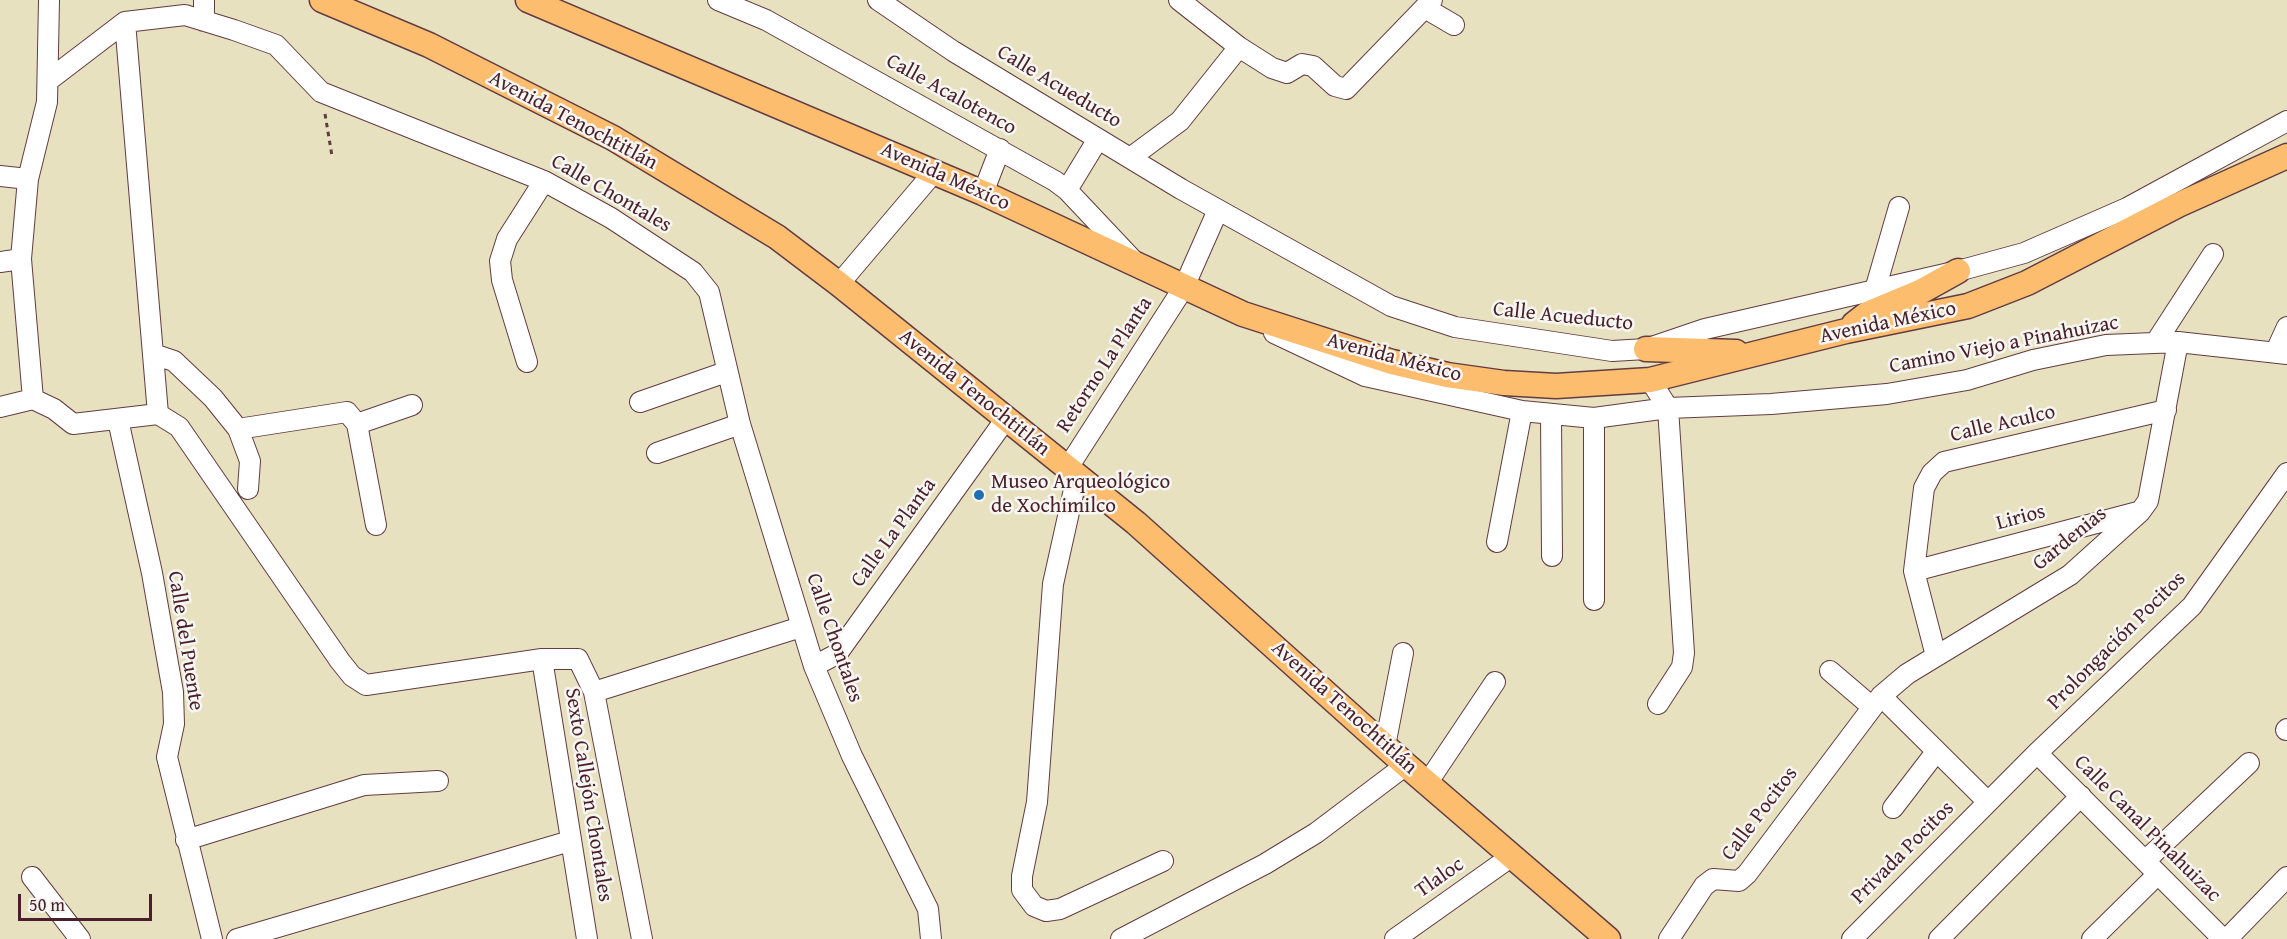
<!DOCTYPE html>
<html>
<head>
<meta charset="utf-8">
<style>
	body { margin:0 }
	#map { position:relative; width:2287px; height:939px; overflow:hidden; background:#e8e1c0; font-family:"Gentium Book Plus",serif }
	canvas { display:block }
	.scale { position:absolute; left:18px; top:894px; width:134px; height:27px; box-sizing:border-box; border:3px solid #4a1f2b; border-top:0; padding-left:8px; font-size:18px; line-height:21px; white-space:nowrap; color:#4a1f2b; -webkit-text-stroke:4px #f6f6f2; paint-order:stroke }
</style>
</head>
<body>
<div id="map">
<canvas width="2287" height="939"></canvas>
<div class="scale">50 m</div>
</div>
<script>
const g = document.querySelector('canvas').getContext('2d');
g.lineJoin = 'round';
function poly(rows) {
  const path = new Path2D();
  for (const r of rows) {
    path.moveTo(r[0], r[1]);
    for (let i = 2; i < r.length; i += 2) path.lineTo(r[i], r[i + 1]);
  }
  return path;
}
function trace(path, color, width, dash) {
  g.strokeStyle = color;
  g.lineWidth = width;
  g.lineCap = dash ? 'butt' : 'round';
  g.setLineDash(dash || []);
  g.stroke(path);
}
function write(font, color, halo, rows, align = 'center') {
  g.font = font + ' "Gentium Book Plus",serif';
  g.lineWidth = 5;
  g.setLineDash([]);
  g.textBaseline = 'middle';
  g.strokeStyle = halo;
  g.fillStyle = color;
  for (const [text, x, y, turn = 0] of rows) {
    g.save();
    g.translate(x, y);
    g.rotate((+turn || 0) * Math.PI / 180);
    g.textAlign = isNaN(turn) ? turn : align;
    if (halo) g.strokeText(text, 0, 0);
    g.fillText(text, 0, 0);
    g.restore();
  }
}
const path = poly([
	[325,114,332,156]
]);
const minor = poly([
	[204,0,204,21],
	[718,0,766,20,1055,181,1067,190,1133,260],
	[878,0,953,51,1181,189,1391,306,1455,327,1612,351,1646,349,1705,329,1958,271,2024,253,2127,208,2287,121],
	[1179,0,1239,47,1272,68,1287,73,1302,64,1313,66,1335,86,1346,89,1432,0],
	[1425,8,1454,25],
	[125,22,158,414],
	[49,80,125,22,185,15,234,30,276,45,321,92,544,181,611,218,693,272,709,292,740,424,814,666,852,756,928,909,931,939],
	[1130,158,1180,121,1239,47],
	[0,176,28,179],
	[1067,190,1098,139],
	[983,193,1000,149],
	[0,262,21,259],
	[839,284,934,172],
	[1875,290,1899,207],
	[1274,333,1365,376,1522,411,1594,418,1668,408,1771,404,1887,394,1967,380,2033,360,2106,345,2178,342,2287,354],
	[2156,342,2213,254],
	[2276,351,2287,327],
	[153,354,174,361,213,398,238,429,250,461,248,489],
	[527,362,502,280,500,261,507,239,544,181],
	[1650,380,1668,408,1684,653,1682,667,1658,704],
	[33,399,21,259,28,179,47,102,49,0],
	[640,402,726,372],
	[0,407,33,399,54,409,73,424,158,414],
	[158,414,179,427,340,661,352,676,366,685,542,659,578,659,594,692,642,939],
	[1551,415,1552,556],
	[1594,418,1594,600],
	[118,420,152,573,173,692,174,724,167,757,212,939],
	[357,424,412,405],
	[238,429,347,412,357,424,376,525],
	[657,453,740,424],
	[1067,469,1184,287,1218,210],
	[1077,476,1053,584,1037,802,1022,876,1022,890,1034,906,1046,911,1060,909,1163,861],
	[1497,542,1522,411],
	[1914,571,2138,512],
	[1936,656,1914,571,1924,488,1932,473,1944,462,2166,410],
	[542,659,587,939],
	[814,666,837,654,1005,420],
	[1830,671,1871,706],
	[594,692,801,627],
	[1881,696,1988,802],
	[2286,730,2287,729],
	[1385,746,1403,653],
	[2037,753,2223,939],
	[1428,782,1495,682],
	[1893,808,1936,752],
	[186,840,364,785,438,781],
	[2145,861,2249,763],
	[32,877,80,939],
	[237,939,570,841],
	[1121,939,1265,864,1316,833,1406,765],
	[1395,939,1512,856],
	[1669,939,1704,886,1713,879,1739,881,1747,874,1881,696,1907,674,2070,575,2140,512,2148,501,2178,342],
	[1852,939,2037,753,2192,606,2287,473],
	[1939,939,2081,796],
	[2092,939,2158,874],
	[2227,939,2287,877]
]);
const major = poly([
	[322,0,429,45,613,138,777,237,839,284,1136,523,1406,765,1608,939],
	[528,0,983,193,1243,314,1392,362,1447,375,1504,383,1556,386,1650,380,1846,331,1968,306,2027,283,2178,205,2287,156],
	[1854,324,1867,314,1922,291,1958,271],
	[1646,349,1736,352]
]);
const markers = [
	[979,495,6,"#1f6fb2"]
];
const streetNames = [
	["Calle Acueducto",1059,87,31],
	["Calle Acalotenco",951,95,29],
	["Avenida Tenochtitlán",573,121,28],
	["Avenida México",945,177,24],
	["Calle Chontales",611,194,30],
	["Calle Acueducto",1563,317,6],
	["Avenida México",1888,323,-12],
	["Camino Viejo a Pinahuizac",2004,345,-11],
	["Avenida México",1394,358,15],
	["Retorno La Planta",1105,365,-57],
	["Avenida Tenochtitlán",974,393,39],
	["Calle Aculco",2003,424,-13],
	["Lirios",2021,518,-15],
	["Calle La Planta",894,533,-54],
	["Gardenias",2070,539,-39],
	["Calle Chontales",834,638,71],
	["Calle del Puente",185,641,81],
	["Prolongación Pocitos",2117,641,-45],
	["Avenida Tenochtitlán",1344,708,42],
	["Sexto Callejón Chontales",588,795,81],
	["Calle Pocitos",1760,814,-53],
	["Calle Canal Pinahuizac",2147,829,45],
	["Privada Pocitos",1903,853,-45],
	["Tlaloc",1440,878,-35]
];
const poiNames = [
	["Museo Arqueológico",991,483],
	["de Xochimilco",991,507]
];
trace(minor, '#623c41', 22);
trace(major, '#623c41', 27);
trace(path, '#623c41', 3, [4.5, 4.5]);
trace(minor, '#fff', 20);
trace(major, '#fcbd6f', 24);
for (const [x, y, r, color] of markers) {
  const dot = new Path2D();
  dot.arc(x, y, r, 0, 2 * Math.PI);
  g.fillStyle = color;
  g.fill(dot);
  trace(dot, '#f6f6f2', 2);
}
write('21px', '#4a1f2b', '#f6f6f2', streetNames);
write('21px', '#4a1f2b', '#f6f6f2', poiNames, 'left');
</script>
</body>
</html>
